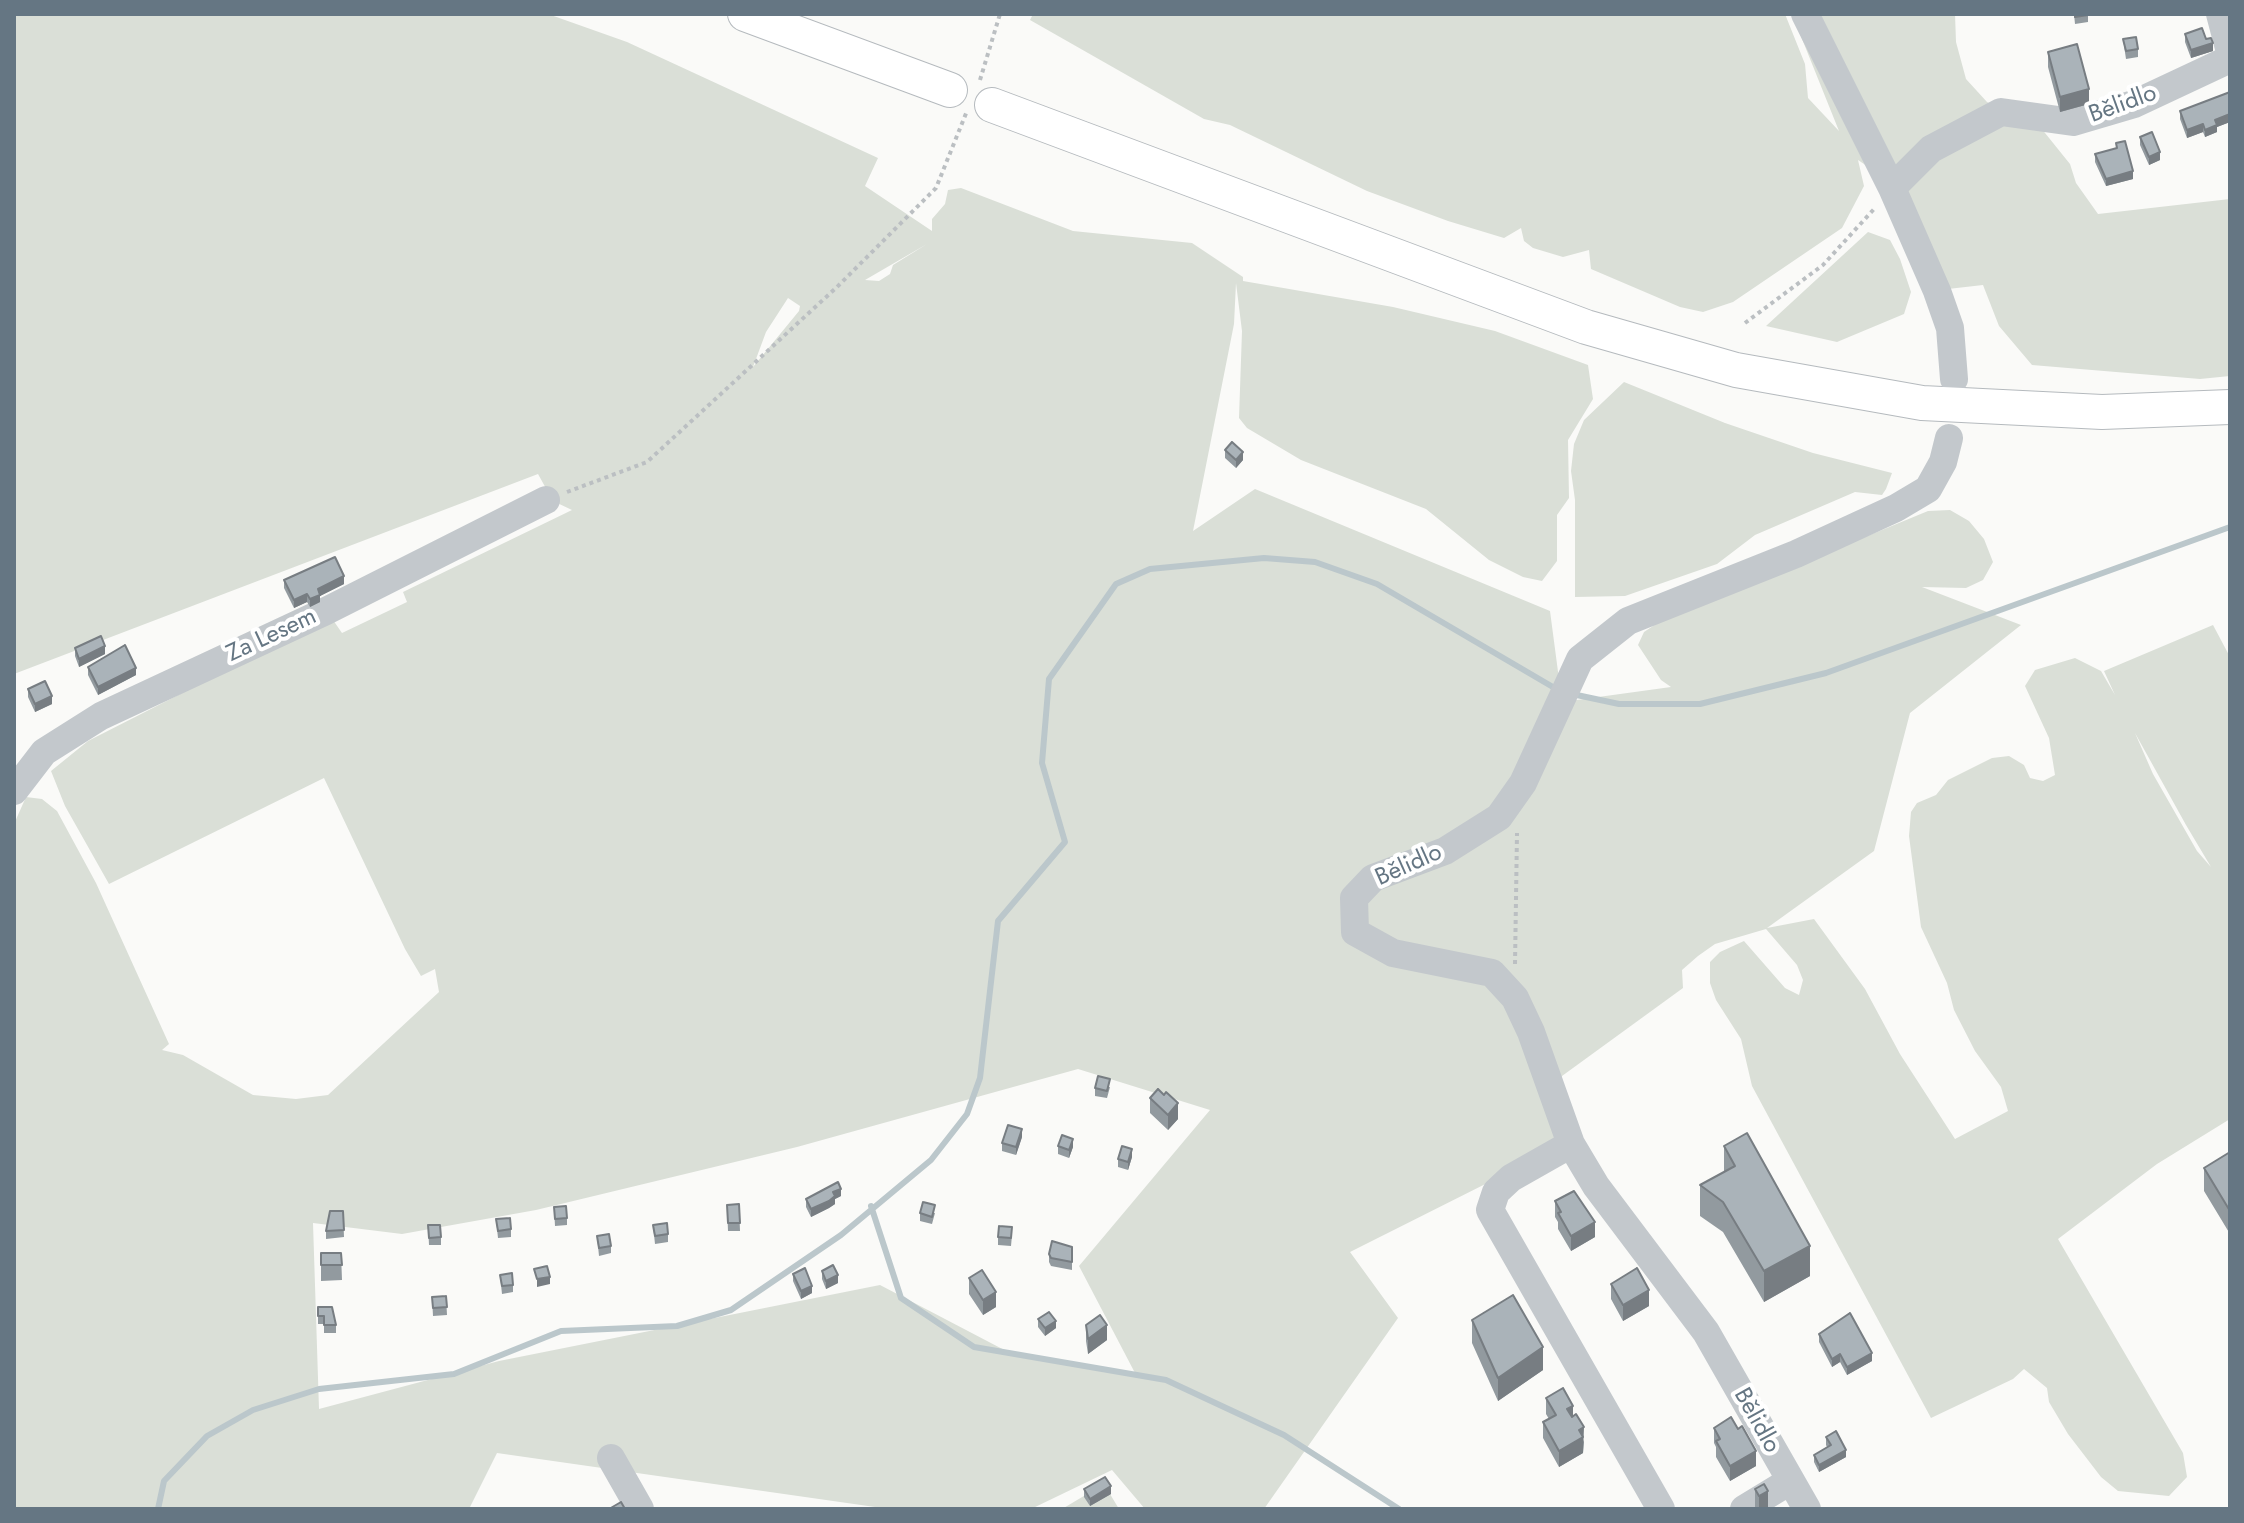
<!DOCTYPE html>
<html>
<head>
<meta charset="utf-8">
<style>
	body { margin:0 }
	#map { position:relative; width:2244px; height:1523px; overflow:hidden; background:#fafaf8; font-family:Jost,sans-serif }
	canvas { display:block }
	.frame { position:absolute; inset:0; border:16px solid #657683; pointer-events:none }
</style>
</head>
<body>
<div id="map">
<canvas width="2244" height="1523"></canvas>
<div class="frame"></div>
</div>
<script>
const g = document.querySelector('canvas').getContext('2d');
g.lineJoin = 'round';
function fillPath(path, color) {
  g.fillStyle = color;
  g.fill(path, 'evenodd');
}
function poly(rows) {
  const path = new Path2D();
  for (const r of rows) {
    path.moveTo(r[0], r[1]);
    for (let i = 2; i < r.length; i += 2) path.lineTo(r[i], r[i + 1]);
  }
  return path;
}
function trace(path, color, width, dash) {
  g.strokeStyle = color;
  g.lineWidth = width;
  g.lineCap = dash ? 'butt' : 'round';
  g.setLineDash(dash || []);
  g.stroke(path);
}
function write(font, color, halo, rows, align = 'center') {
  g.font = font + ' Jost,sans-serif';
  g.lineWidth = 8;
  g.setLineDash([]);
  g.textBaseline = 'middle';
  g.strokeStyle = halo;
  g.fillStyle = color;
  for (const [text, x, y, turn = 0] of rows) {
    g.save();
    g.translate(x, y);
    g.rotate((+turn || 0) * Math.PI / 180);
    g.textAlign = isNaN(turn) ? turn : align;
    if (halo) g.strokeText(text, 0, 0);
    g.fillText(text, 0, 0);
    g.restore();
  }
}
const green = poly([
	[14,14,548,14,627,42,878,158,865,186,932,231,932,219,945,204,948,190,961,188,1073,231,1192,243,1243,277,1243,281,1393,307,1495,331,1588,365,1593,399,1568,440,1569,498,1557,515,1557,561,1542,581,1523,577,1489,560,1426,509,1301,460,1247,428,1239,418,1242,331,1236,283,1234,324,1193,531,1255,489,1550,611,1562,702,1671,687,1661,680,1638,645,1644,632,1659,622,1928,511,1950,510,1969,521,1984,539,1993,562,1983,580,1966,588,1922,587,2021,625,1910,713,1874,851,1767,928,1814,919,1865,989,1900,1054,1955,1139,2008,1111,2001,1087,1975,1051,1954,1010,1947,983,1921,927,1909,836,1911,812,1917,803,1936,795,1948,780,1992,758,2009,756,2024,765,2030,778,2043,781,2055,775,2049,738,2025,686,2035,670,2075,658,2101,671,2115,695,2104,671,2213,625,2230,657,2230,1119,2157,1164,2058,1239,2183,1453,2187,1477,2169,1496,2118,1491,2101,1477,2068,1434,2049,1402,2047,1388,2024,1369,2013,1379,1931,1418,1752,1086,1741,1039,1716,1000,1710,983,1710,962,1720,952,1744,941,1785,988,1799,995,1803,980,1797,965,1766,929,1715,944,1698,956,1682,970,1683,988,1562,1076,1565,1144,1350,1252,1398,1318,1264,1509,1145,1509,1112,1470,1031,1509,889,1509,497,1453,469,1509,14,1509,14,824,26,797,42,799,57,811,96,883,169,1044,162,1050,183,1055,253,1095,296,1099,328,1095,439,992,435,969,421,976,405,949,324,778,109,884,65,806,51,771,88,741,196,686,333,620,342,633,407,602,403,592,572,510,553,501,538,474,14,674],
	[927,244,893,265,890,274,879,281,865,280],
	[788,298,800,306,799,311,753,367,766,332],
	[2135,733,2186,825,2211,867,2197,851,2153,774],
	[1078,1069,1210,1110,1079,1266,1135,1373,1010,1353,880,1285,499,1361,319,1409,313,1223,402,1234,536,1210,797,1147],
	[1033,14,1785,14,1805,64,1808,98,1839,131,1792,14,1955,14,1956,42,1966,79,1987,102,2041,128,2070,164,2076,183,2098,214,2230,199,2230,376,2200,379,2032,365,1999,326,1983,285,1948,289,1907,193,1858,160,1864,186,1842,228,1733,302,1703,312,1680,307,1591,269,1589,250,1563,257,1533,248,1524,241,1521,228,1504,238,1448,221,1367,191,1230,125,1204,119,1030,20],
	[1868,232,1890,240,1900,259,1911,292,1904,314,1837,342,1766,326],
	[1624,382,1725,423,1813,453,1892,473,1886,489,1882,495,1855,492,1755,535,1717,564,1625,596,1575,597,1575,500,1571,471,1574,444,1584,420],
	[1104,1484,1119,1509,1062,1509]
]);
const stream = poly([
	[1572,694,1619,704,1700,704,1826,673,2230,527],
	[871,1206,901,1298,974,1347,1166,1380,1284,1435,1399,1509],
	[158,1509,164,1481,207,1436,253,1410,319,1389,454,1374,561,1331,677,1326,731,1310,841,1235,931,1160,967,1114,980,1078,998,921,1065,842,1042,763,1049,679,1116,584,1150,569,1264,558,1315,562,1377,584,1558,690]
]);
const path = poly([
	[980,80,1000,14],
	[1745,323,1823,265,1875,208],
	[567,492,647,462,837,287,936,188,967,111],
	[1515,964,1517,833]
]);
const minor = poly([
	[1805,14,1892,188,1937,291,1950,328,1954,379],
	[2220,14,2230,52],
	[1892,188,1931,149,2001,112,2073,122,2134,104,2230,59],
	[14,791,44,752,101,716,326,611,546,500],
	[1571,1144,1511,1178,1496,1192,1490,1210,1661,1509],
	[611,1458,640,1509],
	[1744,1509,1790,1481],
	[1807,1509,1706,1332,1596,1186,1571,1144,1531,1032,1515,998,1492,973,1393,953,1355,932,1354,898,1373,878,1445,851,1499,817,1523,783,1580,659,1628,621,1796,554,1896,508,1928,489,1943,462,1949,438]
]);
const major = poly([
	[745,14,950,90],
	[992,105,1586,327,1736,370,1922,403,2102,412,2230,407]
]);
const wall = poly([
	[2074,14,2088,14,2088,22,2075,24],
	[2185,34,2206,39,2213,51,2191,58,2185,42],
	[2123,39,2138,49,2138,57,2126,59],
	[2048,52,2089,104,2060,112,2048,67],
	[2230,92,2230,122,2217,127,2217,132,2205,137,2203,132,2187,138,2180,119,2180,111],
	[2140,137,2160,160,2149,165,2140,145],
	[2116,143,2133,179,2106,186,2095,162,2095,154,2116,148],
	[1225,450,1243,460,1236,468,1225,458],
	[284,580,344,584,320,596,320,602,310,607,307,602,294,608,284,588],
	[75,648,105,654,79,667,75,656],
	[88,667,136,675,98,695,88,675],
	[28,689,52,704,35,712,28,697],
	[1110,1087,1107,1098,1095,1096,1095,1088],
	[1164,1095,1178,1119,1168,1130,1150,1113,1150,1098],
	[1022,1137,1016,1155,1002,1151,1002,1143],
	[1058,1146,1073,1147,1069,1158,1058,1154],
	[1724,1146,1810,1276,1764,1302,1723,1232,1700,1216,1700,1185,1724,1172],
	[2230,1152,2230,1234,2204,1191,2204,1168],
	[1132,1157,1128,1170,1118,1167,1118,1159],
	[841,1196,835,1199,835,1204,829,1208,811,1217,806,1207,806,1199],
	[1555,1201,1595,1237,1571,1251,1558,1229,1558,1222,1555,1217],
	[739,1204,740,1231,728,1231,727,1205],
	[554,1207,567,1218,567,1225,555,1226],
	[343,1211,344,1237,326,1239,326,1231],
	[920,1213,935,1213,932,1224,920,1221],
	[496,1219,511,1229,511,1237,498,1238],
	[428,1225,441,1237,441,1245,429,1245],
	[653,1225,668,1234,668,1242,655,1244],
	[1012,1235,1011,1246,998,1245,998,1237],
	[597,1236,611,1246,611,1253,599,1256],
	[1072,1247,1072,1270,1051,1266,1049,1262,1049,1254],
	[321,1253,341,1253,342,1280,321,1281],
	[822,1271,838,1283,826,1289,822,1279],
	[793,1274,812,1293,801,1299,793,1281],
	[500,1275,513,1285,513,1292,502,1294],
	[969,1278,996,1307,983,1315,969,1294],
	[1611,1284,1649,1306,1623,1321,1611,1299],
	[446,1296,447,1315,433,1316,432,1297],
	[318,1307,336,1325,336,1333,324,1333,324,1324,318,1324],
	[1038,1319,1056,1328,1045,1336,1038,1327],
	[1472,1320,1543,1370,1498,1401,1472,1343],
	[1086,1325,1107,1340,1088,1354,1086,1341],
	[1819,1334,1872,1361,1847,1375,1840,1362,1832,1367,1819,1342],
	[1546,1398,1573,1416,1584,1442,1583,1453,1559,1467,1543,1438,1543,1422,1549,1419,1546,1414],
	[1714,1428,1756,1466,1730,1481,1716,1457,1716,1447,1714,1443],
	[1826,1437,1846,1457,1819,1472,1814,1462,1814,1455,1827,1447,1826,1445],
	[1084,1489,1111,1494,1090,1506,1084,1497],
	[1755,1489,1768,1509,1755,1509]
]);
const shadedWall = poly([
	[2213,43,2213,51,2191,58,2191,50],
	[2089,89,2089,104,2060,112,2060,97],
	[2230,114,2230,122,2217,127,2217,132,2205,137,2205,130,2215,120],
	[2203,124,2203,132,2187,138,2187,130],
	[2160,152,2160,160,2149,165,2149,157],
	[2133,171,2133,179,2106,186,2106,179],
	[1243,452,1243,460,1236,468,1236,460],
	[344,576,344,584,320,596,320,602,310,607,310,599,318,589],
	[307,594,307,602,294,608,294,600],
	[105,646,105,654,79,667,79,659],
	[136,668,136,675,98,695,98,687],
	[52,696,52,704,35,712,35,704],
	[1178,1103,1178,1119,1168,1130,1168,1115],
	[1022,1129,1022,1137,1016,1155,1016,1147],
	[1073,1139,1073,1147,1069,1158,1069,1150],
	[1132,1149,1132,1157,1128,1170,1128,1162],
	[841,1189,841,1196,835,1199,835,1204,829,1208,811,1217,811,1209,833,1192],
	[1595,1222,1595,1237,1571,1251,1571,1236],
	[1810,1246,1810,1276,1764,1302,1764,1271],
	[838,1275,838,1283,826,1289,826,1281],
	[550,1277,550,1284,537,1287,537,1279],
	[812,1286,812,1293,801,1299,801,1291],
	[1649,1290,1649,1306,1623,1321,1623,1305],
	[996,1292,996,1307,983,1315,983,1300],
	[1056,1321,1056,1328,1045,1336,1045,1328],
	[1107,1325,1107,1340,1088,1354,1088,1339],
	[1543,1347,1543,1370,1498,1401,1498,1378],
	[1872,1353,1872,1361,1847,1375,1847,1367],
	[1840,1354,1840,1362,1832,1367,1832,1359],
	[1573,1406,1573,1421,1567,1409],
	[1584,1427,1583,1453,1559,1467,1559,1451,1579,1430],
	[1846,1450,1846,1457,1819,1472,1819,1465],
	[1756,1451,1756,1466,1730,1481,1730,1466],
	[1111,1486,1111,1494,1090,1506,1090,1499],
	[1768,1491,1768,1509,1759,1509,1759,1496]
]);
const building = poly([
	[2075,14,2088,14,2088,15,2075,17,2075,14],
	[2202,28,2206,39,2211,38,2213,43,2191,50,2185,34,2202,28],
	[2136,37,2138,49,2126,51,2123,39,2136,37],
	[2077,44,2089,89,2060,97,2048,52,2077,44],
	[2230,92,2230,114,2215,120,2217,125,2205,130,2203,124,2187,130,2180,111,2230,92],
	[2152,132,2160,152,2149,157,2140,137,2152,132],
	[2125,141,2133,171,2106,179,2095,154,2117,148,2116,143,2125,141],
	[1232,442,1243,452,1236,460,1225,450,1232,442],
	[335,557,344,576,318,589,320,595,310,599,307,594,294,600,284,580,335,557],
	[101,636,105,646,79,659,75,648,101,636],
	[125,645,136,668,98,687,88,667,125,645],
	[45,681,52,696,35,704,28,689,45,681],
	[1098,1076,1110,1079,1107,1091,1095,1088,1098,1076],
	[1158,1089,1164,1095,1166,1092,1178,1103,1168,1115,1150,1098,1158,1089],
	[1008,1125,1022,1129,1016,1147,1002,1143,1008,1125],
	[1747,1133,1810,1246,1764,1271,1723,1202,1700,1185,1735,1166,1724,1146,1747,1133],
	[1062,1135,1073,1139,1069,1150,1058,1146,1062,1135],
	[1122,1146,1132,1149,1128,1162,1118,1159,1122,1146],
	[2230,1152,2230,1211,2204,1168,2230,1152],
	[838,1182,841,1189,833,1192,835,1196,829,1201,811,1209,806,1199,838,1182],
	[1574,1191,1595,1222,1571,1236,1558,1213,1561,1212,1555,1201,1574,1191],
	[923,1202,935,1205,932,1217,920,1213,923,1202],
	[739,1204,740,1223,728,1223,727,1205,739,1204],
	[566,1206,567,1218,555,1219,554,1207,566,1206],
	[330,1211,343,1211,344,1230,326,1231,330,1211],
	[510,1218,511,1229,498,1231,496,1219,510,1218],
	[667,1223,668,1234,655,1236,653,1225,667,1223],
	[428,1225,440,1225,441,1237,429,1238,428,1225],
	[999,1226,1012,1227,1011,1238,998,1237,999,1226],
	[609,1234,611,1246,599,1248,597,1236,609,1234],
	[1052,1241,1072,1247,1072,1262,1051,1258,1049,1254,1052,1241],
	[321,1253,341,1253,342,1265,321,1265,321,1253],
	[833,1265,838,1275,826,1281,822,1271,833,1265],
	[547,1266,550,1277,537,1279,534,1269,547,1266],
	[805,1268,812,1286,801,1291,793,1274,805,1268],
	[1637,1268,1649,1290,1623,1305,1611,1284,1637,1268],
	[982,1270,996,1292,983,1300,969,1278,982,1270],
	[512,1273,513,1285,502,1286,500,1275,512,1273],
	[1513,1295,1543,1347,1498,1378,1472,1320,1513,1295],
	[446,1296,447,1307,433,1308,432,1297,446,1296],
	[318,1307,332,1307,336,1325,324,1325,324,1316,318,1316,318,1307],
	[1049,1312,1056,1321,1045,1328,1038,1319,1049,1312],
	[1850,1313,1872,1353,1847,1367,1840,1354,1832,1359,1819,1334,1850,1313],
	[1100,1315,1107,1325,1088,1339,1086,1325,1100,1315],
	[1563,1388,1573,1406,1567,1409,1572,1417,1576,1414,1584,1427,1579,1430,1583,1437,1559,1451,1543,1422,1556,1415,1546,1398,1563,1388],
	[1731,1417,1738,1429,1742,1426,1756,1451,1730,1466,1716,1441,1720,1439,1714,1428,1731,1417],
	[1836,1431,1846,1450,1819,1465,1814,1455,1831,1445,1826,1437,1836,1431],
	[1105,1477,1111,1486,1090,1499,1084,1489,1105,1477],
	[1764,1484,1768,1491,1759,1496,1755,1489,1764,1484],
	[621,1502,625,1509,609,1509,621,1502]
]);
const streetNames = [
	["Bělidlo",2123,105,-20],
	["Za Lesem",272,636,-25],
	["Bělidlo",1409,866,-24],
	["Bělidlo",1756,1421,61]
];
fillPath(green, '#dadfd7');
trace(stream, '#bbc7cb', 6);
trace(major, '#b5babe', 36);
trace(path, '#bbbfc2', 4, [4, 4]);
trace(minor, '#c3c8cc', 28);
trace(major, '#fff', 34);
fillPath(wall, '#929a9f');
fillPath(shadedWall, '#777d82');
fillPath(building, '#aab3b9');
trace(building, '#777d82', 2);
write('24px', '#657683', '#fff', streetNames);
</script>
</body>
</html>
